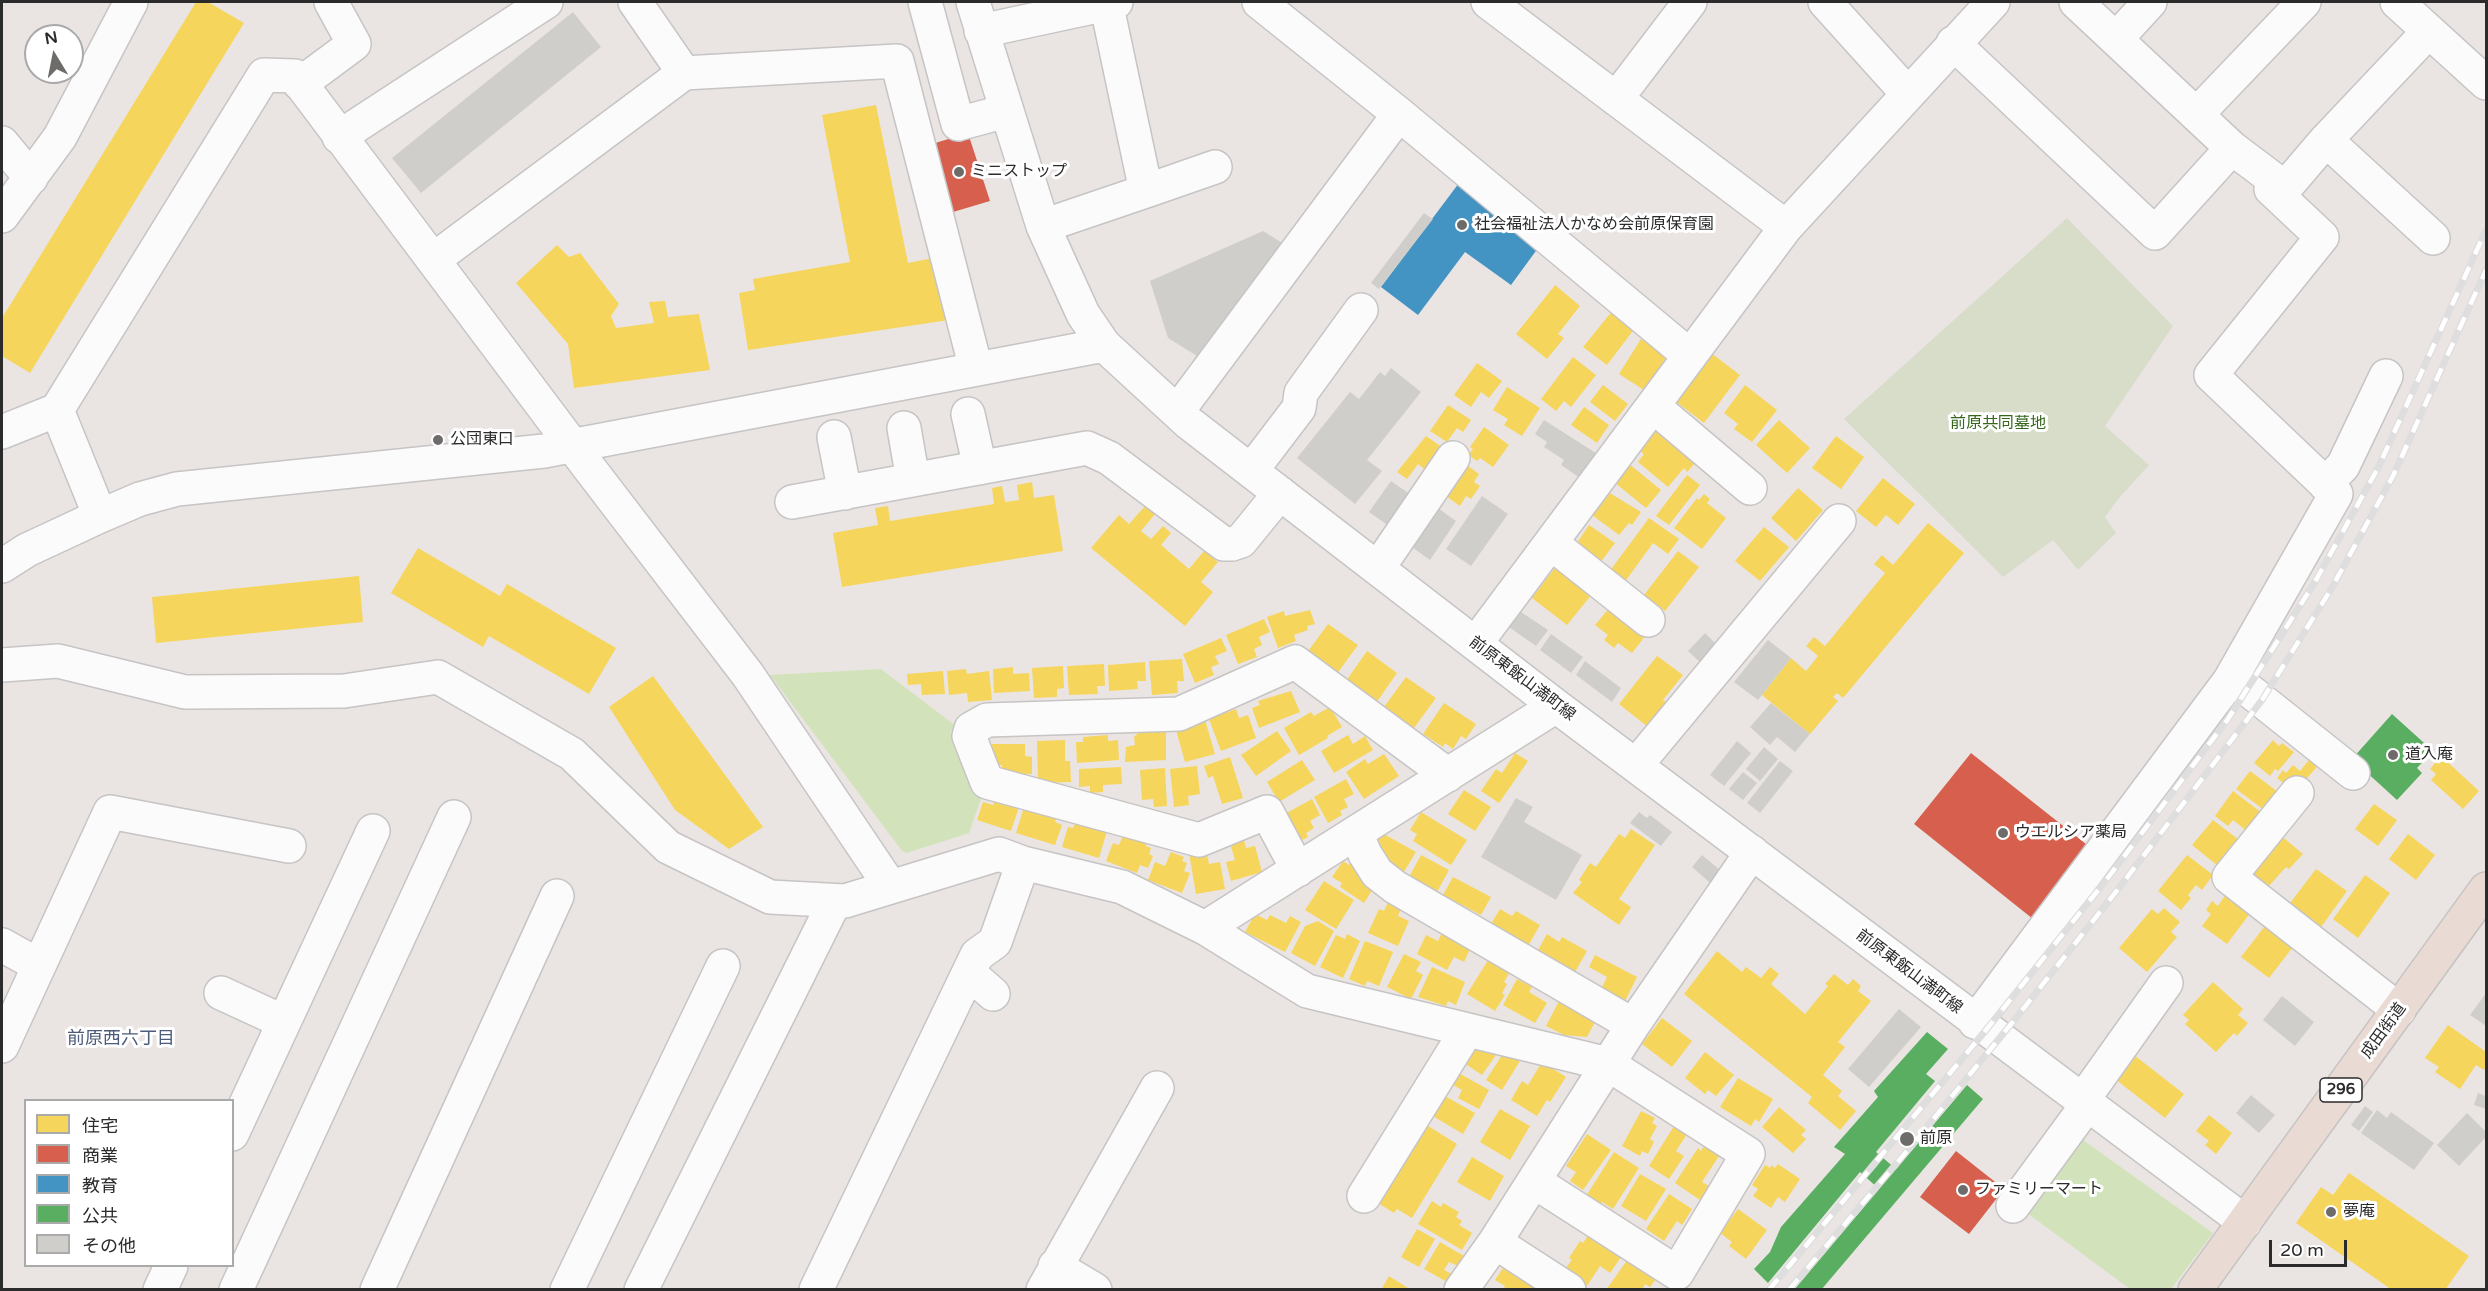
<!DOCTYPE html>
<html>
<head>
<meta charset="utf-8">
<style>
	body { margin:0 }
	#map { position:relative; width:2488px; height:1291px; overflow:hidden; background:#eae5e2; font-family:"Varela Round","Noto Sans JP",sans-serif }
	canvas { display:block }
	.frame { position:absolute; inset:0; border:3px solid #2b2b2b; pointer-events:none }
	.legend { position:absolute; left:24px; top:1099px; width:210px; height:168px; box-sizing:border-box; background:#fff; border:2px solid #aaa; margin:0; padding:8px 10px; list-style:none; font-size:18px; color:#2b2b2b }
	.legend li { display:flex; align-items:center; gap:12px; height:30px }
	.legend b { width:30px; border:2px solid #aaa }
	.north { position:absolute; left:24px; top:24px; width:60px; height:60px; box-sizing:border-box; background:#fff; border:2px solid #aaa; border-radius:50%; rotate:350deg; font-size:16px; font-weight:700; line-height:24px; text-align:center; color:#2b2b2b }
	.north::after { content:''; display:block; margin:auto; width:21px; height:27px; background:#6e6c6b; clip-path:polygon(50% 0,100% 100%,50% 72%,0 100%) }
	.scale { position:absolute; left:2269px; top:1240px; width:78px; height:27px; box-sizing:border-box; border:3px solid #2b2b2b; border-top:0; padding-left:8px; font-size:18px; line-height:21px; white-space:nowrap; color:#2b2b2b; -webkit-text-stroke:4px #fff; paint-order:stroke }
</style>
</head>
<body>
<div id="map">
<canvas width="2488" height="1291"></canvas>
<div class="frame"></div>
<ul class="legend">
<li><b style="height:16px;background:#f6d55c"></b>住宅</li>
<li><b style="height:16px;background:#d6604d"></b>商業</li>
<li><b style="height:16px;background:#4393c3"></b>教育</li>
<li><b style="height:16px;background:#5aae61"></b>公共</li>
<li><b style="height:16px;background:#d0cecb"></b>その他</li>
</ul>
<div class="north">N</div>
<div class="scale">20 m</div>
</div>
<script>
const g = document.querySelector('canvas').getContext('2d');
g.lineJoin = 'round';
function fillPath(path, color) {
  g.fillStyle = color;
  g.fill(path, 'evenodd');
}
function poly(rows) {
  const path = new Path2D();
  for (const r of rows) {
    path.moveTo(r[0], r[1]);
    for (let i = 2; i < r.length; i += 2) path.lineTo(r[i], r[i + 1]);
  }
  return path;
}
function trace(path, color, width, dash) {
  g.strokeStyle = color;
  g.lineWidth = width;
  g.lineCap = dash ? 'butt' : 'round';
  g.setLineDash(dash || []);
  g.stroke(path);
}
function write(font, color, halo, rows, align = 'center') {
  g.font = font + ' "Varela Round","Noto Sans JP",sans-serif';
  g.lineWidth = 6;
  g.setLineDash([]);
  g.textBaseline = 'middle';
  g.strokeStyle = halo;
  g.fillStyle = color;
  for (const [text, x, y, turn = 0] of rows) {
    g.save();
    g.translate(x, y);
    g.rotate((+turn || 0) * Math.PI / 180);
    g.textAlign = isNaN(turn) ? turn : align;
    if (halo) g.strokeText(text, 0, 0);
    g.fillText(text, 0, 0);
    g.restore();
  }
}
const green = poly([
	[881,669,956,726,950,732,983,793,969,833,907,853,902,851,770,675],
	[2076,1135,2213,1233,2171,1289,2130,1289,2023,1210]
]);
const cemetery = poly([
	[2067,218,2173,326,2105,426,2149,465,2119,498,2105,517,2116,533,2078,570,2053,540,2003,577,1844,419]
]);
const homes = poly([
	[196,2,208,2,244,23,30,373,2,356,2,318],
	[876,105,908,263,938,257,949,320,748,350,739,293,755,290,753,279,850,262,822,115],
	[557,245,569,257,580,253,619,304,611,316,616,328,654,323,649,302,665,301,668,317,699,314,710,370,574,388,568,344,516,283],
	[1555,285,1580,306,1558,334,1564,338,1547,359,1516,334],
	[1613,310,1635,328,1607,365,1583,347],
	[1641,339,1667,356,1644,390,1619,374],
	[1711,353,1740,375,1704,423,1675,401],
	[1573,357,1596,375,1571,407,1564,401,1556,411,1541,399],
	[1477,363,1502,381,1489,398,1481,392,1471,407,1454,395],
	[1603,385,1628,404,1615,421,1590,402],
	[1745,385,1777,410,1752,442,1734,429,1738,424,1724,413],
	[1507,387,1540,408,1522,436,1504,425,1508,419,1493,410],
	[1448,405,1471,420,1463,432,1457,428,1447,442,1430,431],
	[1584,407,1609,425,1597,443,1571,425],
	[1779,420,1810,448,1787,473,1756,445],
	[1484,427,1509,445,1493,467,1480,458,1477,461,1468,455,1473,449,1470,447],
	[1656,429,1696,462,1687,472,1684,468,1668,487,1638,462,1644,454,1639,450],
	[1426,436,1446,450,1429,473,1418,464,1407,479,1397,472],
	[1836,436,1864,457,1841,489,1812,468],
	[1464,463,1479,474,1474,482,1480,486,1471,499,1466,496,1460,506,1443,494],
	[1629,464,1661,490,1646,508,1614,482],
	[1687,475,1700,485,1669,525,1656,516],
	[1883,478,1915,504,1898,525,1886,515,1876,527,1856,511],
	[1032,482,1034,498,1054,495,1063,551,842,587,833,533,878,525,875,508,888,506,890,521,994,504,992,488,1002,486,1005,502,1019,500,1017,485],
	[1798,488,1823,510,1796,541,1771,518],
	[1608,492,1641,512,1632,525,1629,523,1619,535,1592,515],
	[1704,494,1710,499,1707,503,1726,518,1702,549,1674,528,1697,498,1699,500],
	[1145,506,1155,514,1141,531,1151,539,1163,526,1171,533,1161,545,1189,569,1204,551,1218,562,1201,582,1213,592,1185,626,1091,548,1119,515,1129,524],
	[1649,518,1679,539,1668,554,1653,543,1624,583,1609,572],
	[1928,523,1964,553,1843,698,1837,693,1833,697,1838,701,1810,734,1762,695,1791,658,1806,671,1818,656,1806,646,1814,637,1825,646,1885,573,1874,564,1882,555,1893,565],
	[1589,525,1615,543,1600,563,1575,546],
	[1764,527,1789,547,1760,581,1735,561],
	[418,548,500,596,507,584,616,648,589,694,489,636,483,647,391,593],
	[1678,551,1699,567,1665,611,1644,595],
	[1557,565,1593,593,1567,625,1532,598],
	[359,576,363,622,156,643,152,597],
	[1610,607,1646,635,1632,653,1618,643,1614,648,1604,640,1608,635,1595,625],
	[1310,610,1315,624,1307,626,1308,630,1294,635,1296,641,1278,648,1267,617,1284,611,1285,616],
	[1264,619,1270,632,1259,637,1262,645,1254,649,1257,657,1238,664,1226,635],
	[1328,624,1358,645,1336,675,1306,654],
	[1221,638,1227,651,1215,656,1219,664,1211,667,1214,675,1195,683,1183,654],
	[1367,651,1397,673,1376,703,1346,681],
	[1657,656,1683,675,1663,700,1673,707,1653,731,1619,704],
	[1182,659,1184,681,1177,681,1178,693,1152,695,1149,661],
	[1145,662,1146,681,1137,681,1138,689,1109,691,1108,665],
	[1104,664,1105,686,1097,686,1098,694,1069,695,1067,666],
	[1063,666,1064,688,1057,689,1057,697,1034,698,1032,668],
	[1013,667,1013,674,1029,673,1030,691,994,693,993,669],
	[966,669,967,674,989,671,992,700,968,702,967,693,949,695,947,671],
	[943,671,945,694,922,695,921,684,908,685,907,674],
	[653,676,763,827,729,849,675,810,609,707],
	[1406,677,1436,698,1414,728,1384,707],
	[1291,691,1300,712,1259,728,1252,708,1260,705,1258,701],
	[1444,703,1476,724,1466,739,1461,736,1453,749,1445,743,1443,747,1423,734],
	[1330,707,1342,727,1327,736,1328,738,1299,755,1284,728,1311,712,1314,716],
	[1236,709,1239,718,1248,715,1256,738,1221,751,1209,719],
	[1205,720,1215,754,1185,762,1176,730],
	[1166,730,1166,760,1125,762,1126,747,1135,745,1134,737,1139,732],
	[1277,731,1291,751,1256,776,1241,755],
	[1108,735,1108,741,1118,740,1119,760,1077,763,1076,742,1083,742,1083,737],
	[1348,735,1353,744,1365,736,1373,750,1334,773,1321,751],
	[1065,740,1065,761,1070,761,1071,782,1038,783,1037,741],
	[2273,740,2279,746,2282,743,2294,752,2278,771,2275,769,2270,776,2254,763],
	[992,744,1025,744,1025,756,1032,757,1032,774,1002,774,1002,765,992,765],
	[1515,753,1528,761,1499,803,1481,791,1496,769,1502,773],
	[1384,754,1399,776,1364,799,1346,772,1365,759,1368,764],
	[2312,756,2321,762,2302,784,2292,790,2277,778,2283,770,2286,773,2293,765,2300,771],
	[2441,756,2479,791,2463,809,2431,780,2436,774,2430,769],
	[1230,757,1243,798,1222,804,1213,776,1208,778,1204,766],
	[1302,760,1315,780,1279,802,1267,782],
	[1197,766,1200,794,1188,796,1189,805,1174,807,1170,769],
	[1121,767,1122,784,1103,785,1103,792,1090,793,1090,786,1079,787,1079,769],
	[1165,768,1167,806,1154,807,1153,799,1142,800,1140,770],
	[2250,771,2278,792,2264,810,2236,789],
	[1346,779,1354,794,1344,799,1348,807,1340,811,1342,815,1328,823,1314,797],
	[1464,790,1491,807,1475,831,1448,814],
	[2233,791,2262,813,2248,832,2233,820,2228,826,2215,816],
	[997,793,1021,801,1011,831,977,820,983,802,993,805],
	[1312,799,1320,815,1310,821,1314,828,1306,833,1308,837,1298,842,1283,815],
	[2374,804,2397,820,2378,846,2355,829],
	[1024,807,1057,817,1055,822,1062,825,1055,845,1016,833],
	[1421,812,1467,840,1451,865,1413,841,1417,834,1410,830],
	[2213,820,2239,840,2218,866,2192,845],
	[1076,821,1107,831,1099,858,1062,847,1068,827,1073,828],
	[1631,829,1655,845,1619,899,1631,907,1619,925,1573,893,1582,882,1579,880,1590,863,1596,867,1619,834,1625,838],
	[1124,833,1147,842,1146,846,1151,848,1149,854,1153,856,1148,868,1140,865,1137,873,1106,861,1113,843,1119,845],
	[1382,833,1416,852,1402,875,1387,867,1375,843],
	[2279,834,2303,854,2289,869,2286,867,2268,887,2248,870],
	[2408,834,2435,855,2416,880,2389,859],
	[1243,836,1246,848,1255,846,1262,872,1231,881,1226,862,1235,860,1229,840],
	[1206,850,1209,864,1220,862,1225,889,1196,894,1189,853],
	[1171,852,1184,857,1182,861,1187,863,1184,871,1190,873,1182,893,1148,880,1155,862,1165,866],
	[1421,855,1449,870,1437,892,1409,877],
	[2187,855,2213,875,2202,890,2196,885,2188,895,2191,898,2181,910,2158,891],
	[1353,858,1378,881,1364,903,1340,887,1342,883,1332,877,1343,861,1349,865],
	[2316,869,2347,891,2319,930,2287,907],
	[2365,875,2390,893,2358,938,2333,919],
	[1453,877,1491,897,1481,915,1443,895],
	[1324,881,1354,900,1336,929,1305,910],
	[2226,894,2251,912,2227,944,2202,926,2211,914,2206,910,2212,901,2218,906],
	[1390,898,1403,903,1398,916,1409,921,1398,946,1368,933,1379,909,1384,911],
	[2164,908,2180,922,2171,932,2177,937,2147,972,2119,948,2152,909,2158,914],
	[1500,909,1512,916,1516,911,1540,925,1528,946,1491,924],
	[1255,914,1267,920,1270,915,1286,923,1290,916,1301,922,1285,952,1245,932],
	[1318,921,1334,931,1315,966,1291,953,1305,926],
	[2268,922,2296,943,2269,978,2241,957],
	[1443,930,1472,945,1464,962,1454,957,1447,970,1417,954,1426,935,1438,941],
	[1347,934,1360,941,1343,978,1320,967,1336,935,1345,939],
	[1547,934,1559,942,1562,937,1587,951,1575,972,1538,950],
	[1365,941,1393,952,1379,986,1367,981,1365,986,1349,979],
	[1717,951,1742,972,1746,967,1761,978,1770,967,1779,974,1771,984,1805,1014,1828,986,1825,984,1834,974,1848,985,1853,979,1861,986,1858,991,1871,1001,1838,1042,1845,1047,1823,1075,1842,1091,1838,1096,1856,1111,1840,1130,1808,1103,1812,1097,1684,994],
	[1404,954,1421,962,1416,971,1423,975,1411,999,1387,987],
	[1595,955,1637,977,1625,1001,1601,989,1607,977,1589,967],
	[1490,957,1511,970,1504,982,1507,984,1502,993,1505,995,1495,1011,1467,994],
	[1432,967,1465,982,1456,1005,1448,1001,1446,1006,1418,997],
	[1517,979,1532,987,1529,992,1547,1003,1535,1023,1503,1005],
	[2213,982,2243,1009,2238,1015,2248,1023,2237,1036,2234,1033,2216,1052,2185,1024,2189,1020,2183,1015],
	[1559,1001,1596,1020,1587,1037,1564,1035,1546,1026],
	[1662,1018,1692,1041,1672,1067,1642,1044],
	[2448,1025,2486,1052,2486,1066,2484,1070,2476,1065,2460,1089,2435,1072,2439,1067,2425,1058],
	[1478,1043,1496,1055,1482,1075,1461,1061],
	[1504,1052,1520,1061,1502,1090,1486,1080],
	[1705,1052,1734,1075,1716,1096,1708,1090,1705,1094,1685,1078],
	[2134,1055,2184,1094,2165,1118,2115,1079],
	[1542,1062,1566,1077,1550,1102,1547,1100,1537,1116,1511,1100,1522,1081,1528,1085],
	[1455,1071,1489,1090,1479,1109,1458,1098,1462,1090,1448,1082],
	[1738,1078,1773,1099,1759,1122,1755,1119,1751,1126,1720,1107],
	[1443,1095,1475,1113,1463,1134,1431,1115],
	[1779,1107,1806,1130,1801,1135,1806,1139,1793,1153,1762,1127],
	[1500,1109,1530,1126,1510,1160,1480,1142],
	[1641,1111,1655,1118,1652,1123,1657,1126,1650,1139,1654,1142,1648,1154,1642,1151,1640,1156,1622,1146],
	[2209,1115,2232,1133,2216,1154,2205,1145,2209,1141,2196,1131],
	[1425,1124,1457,1144,1412,1218,1397,1209,1394,1213,1378,1203],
	[1674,1126,1687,1134,1676,1151,1684,1156,1669,1179,1649,1166],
	[1587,1134,1611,1150,1583,1190,1570,1181,1576,1172,1566,1166],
	[1704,1146,1719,1156,1702,1182,1709,1186,1700,1200,1675,1183,1698,1148,1701,1151],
	[1614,1152,1639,1168,1613,1209,1602,1202,1600,1205,1586,1196],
	[1472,1157,1504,1176,1490,1201,1457,1182],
	[1778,1164,1800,1179,1785,1202,1778,1197,1771,1208,1753,1196,1758,1189,1752,1185,1765,1165,1770,1168,1771,1165,1775,1168],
	[2349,1173,2469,1256,2445,1290,2392,1290,2296,1223,2321,1187,2333,1195],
	[1640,1174,1666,1189,1646,1221,1621,1206],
	[1669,1194,1692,1209,1682,1225,1677,1221,1664,1241,1646,1229],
	[1432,1201,1441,1207,1443,1203,1459,1212,1456,1217,1462,1221,1459,1225,1472,1233,1462,1250,1418,1224],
	[1738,1209,1767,1230,1746,1259,1729,1246,1732,1242,1720,1233],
	[1417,1229,1435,1239,1419,1267,1401,1257],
	[1589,1234,1621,1257,1610,1273,1600,1266,1587,1286,1564,1270,1572,1260,1569,1258,1580,1241,1583,1243],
	[1440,1242,1464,1256,1458,1266,1449,1262,1444,1270,1452,1274,1447,1282,1424,1269],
	[1628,1259,1656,1279,1650,1287,1645,1284,1642,1290,1606,1290],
	[1503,1268,1537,1290,1503,1290,1505,1286,1495,1280],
	[1389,1276,1411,1290,1381,1290]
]);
const shops = poly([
	[968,133,990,201,953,212,932,144],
	[1971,753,2091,848,2033,919,1914,824],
	[1956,1151,2004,1189,1969,1234,1920,1197]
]);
const schools = poly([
	[1459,183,1541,244,1511,285,1465,252,1418,315,1381,287]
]);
const public = poly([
	[2392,714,2433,751,2417,768,2422,773,2397,800,2352,759],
	[1927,1032,1948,1049,1926,1074,1935,1081,1876,1152,1896,1169,1967,1085,1983,1099,1821,1290,1794,1290,1879,1189,1860,1172,1768,1283,1754,1269,1770,1252,1781,1227,1845,1154,1834,1147,1878,1097,1874,1091]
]);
const building = poly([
	[573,12,601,47,421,193,392,158],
	[1424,213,1433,219,1379,289,1371,283],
	[1263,231,1284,244,1230,322,1225,318,1197,356,1168,338,1150,281],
	[1391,368,1421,392,1367,460,1382,471,1355,504,1297,458,1350,392,1359,399,1380,372,1385,376],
	[1544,420,1599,455,1583,480,1561,465,1564,460,1544,447,1547,442,1535,434],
	[1391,481,1411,495,1389,526,1369,512],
	[1482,496,1508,514,1471,566,1446,549],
	[1435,506,1456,521,1430,560,1409,545],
	[1518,610,1548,630,1536,646,1506,625],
	[1705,633,1719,647,1702,664,1688,651],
	[1551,634,1583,657,1571,673,1540,650],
	[1768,640,1791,658,1758,700,1734,682],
	[1585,661,1621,688,1612,702,1576,675],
	[1771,703,1810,734,1795,752,1777,737,1770,745,1750,727],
	[1737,741,1751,753,1724,786,1710,775],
	[1764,747,1778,759,1760,781,1746,769],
	[1780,761,1793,771,1760,813,1747,803],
	[1743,772,1757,783,1743,800,1729,789],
	[1516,798,1533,807,1524,822,1582,855,1556,900,1481,857],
	[1639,812,1647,818,1650,815,1672,832,1661,846,1630,823],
	[1702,855,1726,875,1716,888,1692,867],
	[2486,993,2486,1026,2470,1015],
	[2282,996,2314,1022,2295,1046,2263,1020],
	[1899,1009,1921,1027,1869,1087,1848,1069],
	[2478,1093,2486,1096,2486,1109,2474,1105],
	[2251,1095,2275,1115,2259,1133,2236,1113],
	[2365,1106,2373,1112,2359,1131,2351,1125],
	[2377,1110,2387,1118,2391,1112,2434,1143,2414,1170,2361,1133],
	[2467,1113,2486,1132,2486,1137,2459,1166,2437,1145]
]);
const minor = poly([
	[635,2,684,73,897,61,976,369],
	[925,2,958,124,1006,111],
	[973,2,1043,226,1083,314,1104,345,1189,423,1251,471,1556,706,2245,1222],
	[1259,2,1399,114,1690,356],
	[1488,2,1786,227],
	[1825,2,1907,93],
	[2076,2,2232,148,2285,188,2326,140,2429,31],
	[2397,2,2486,83],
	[981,31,1116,2],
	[2116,39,2150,2],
	[1953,43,2155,233,2232,148],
	[300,84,354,44,331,2],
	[1616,99,1690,2],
	[2197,114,2304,2],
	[339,137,546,2],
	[2326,140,2433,238],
	[2,143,31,178],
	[1146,191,1215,167],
	[2,216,60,137,131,2],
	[1043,226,1146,191,1106,2],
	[433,260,684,73],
	[1653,406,1750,488],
	[57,410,100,516],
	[1177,412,1399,114],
	[968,414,980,468],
	[904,428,913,480],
	[2,432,57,410,264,75,295,76,590,469,748,675,890,886],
	[834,437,845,493],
	[1251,471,1299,408,1301,393,1361,310],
	[2325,484,2343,466,2386,376],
	[792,502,1087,448,1109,458,1224,544,1232,544,1241,541,1280,493],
	[1551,543,1648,620],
	[2,566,27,550,100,516,140,499,177,489,544,451,1104,345],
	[1378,568,1453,458],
	[1476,643,1786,227,1993,2],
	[2,665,58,661,185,692,344,691,438,677,572,754,668,847,770,897,845,901,999,854,1023,863,1122,887,1205,928,1556,706],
	[2230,680,2246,688,2353,773],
	[1637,764,1839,521],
	[2297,793,2229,877,2399,1010],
	[1356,833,1365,854,1377,873,1395,887,1633,1025],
	[1298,870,1267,812,1199,840,987,782,969,736,971,729,987,720,1179,714,1295,662,1448,775],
	[1205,928,1307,991,1608,1064,1748,1154,1677,1273,1535,1182],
	[2,945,38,965],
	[969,973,993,994],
	[221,993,284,1022],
	[1975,1022,2230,680,2336,494,2211,375,2322,237,2271,189,2277,182],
	[2,1046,110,812,289,846],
	[2082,1101,2166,983],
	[232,1134,373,831],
	[1364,1196,1467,1030],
	[2013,1206,2087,1105],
	[1495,1242,1569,1290],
	[1055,1266,1095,1290],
	[160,1290,171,1266],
	[236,1290,454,817],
	[377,1290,557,896],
	[567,1290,723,966],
	[641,1290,835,901],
	[816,1290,977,955,995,942,1023,863],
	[1043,1290,1157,1088],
	[1461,1290,1495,1242,1633,1025,1752,852]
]);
const highway = poly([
	[2195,1290,2486,889]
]);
const rail = poly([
	[1769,1290,1986,1030,2107,879,2228,719,2315,582,2379,466,2486,230],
	[1789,1290,1913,1144,2016,1018,2119,888,2262,700,2330,591,2393,476,2486,270]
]);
const markers = [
	[959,172,6,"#6e6c6b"],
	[1462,225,6,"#6e6c6b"],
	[438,440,6,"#6e6c6b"],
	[2393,755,6,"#6e6c6b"],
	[2003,833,6,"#6e6c6b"],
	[1907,1139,8,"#6e6c6b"],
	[1963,1190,6,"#6e6c6b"],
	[2331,1212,6,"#6e6c6b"]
];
const shields = [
	[2341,1090,42]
];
const shieldNames = [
	["296",2341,1090]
];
const poiNames = [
	["ミニストップ",971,172],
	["社会福祉法人かなめ会前原保育園",1474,225],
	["公団東口",450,440],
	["道入庵",2405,755],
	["ウエルシア薬局",2015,833],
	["前原",1920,1139],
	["ファミリーマート",1975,1190],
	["夢庵",2343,1212]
];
const parkNames = [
	["前原共同墓地",1998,424]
];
const streetNames = [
	["前原東飯山満町線",1522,679,37],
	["前原東飯山満町線",1909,972,37],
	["成田街道",2384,1031,-54]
];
const neighbourhoodNames = [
	["前原西六丁目",121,1039]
];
fillPath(green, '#d2e3bc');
fillPath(cemetery, '#d8ddca');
fillPath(homes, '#f6d55c');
fillPath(shops, '#d6604d');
fillPath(schools, '#4393c3');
fillPath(public, '#5aae61');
fillPath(building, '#d0cecb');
trace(minor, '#c6c4c4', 36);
trace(highway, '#c5c3c2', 36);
trace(minor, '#fcfbfb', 33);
trace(highway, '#e9dbd4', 33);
trace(rail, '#dededf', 7);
trace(rail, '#fff', 4.5, [14]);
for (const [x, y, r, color] of markers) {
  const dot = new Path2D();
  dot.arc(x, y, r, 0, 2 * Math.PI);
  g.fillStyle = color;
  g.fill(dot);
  trace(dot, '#fff', 2);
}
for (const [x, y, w] of shields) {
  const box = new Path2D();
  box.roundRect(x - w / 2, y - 12, w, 24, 4.5);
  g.fillStyle = '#fff';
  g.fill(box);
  trace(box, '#2b2b2b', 1.5);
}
write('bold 15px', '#2b2b2b', null, shieldNames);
write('16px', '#2b2b2b', '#fff', poiNames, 'left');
write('16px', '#37671d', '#fff', parkNames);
write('16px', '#2b2b2b', '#fff', streetNames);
write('18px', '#4d5c7b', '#fff', neighbourhoodNames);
</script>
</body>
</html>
